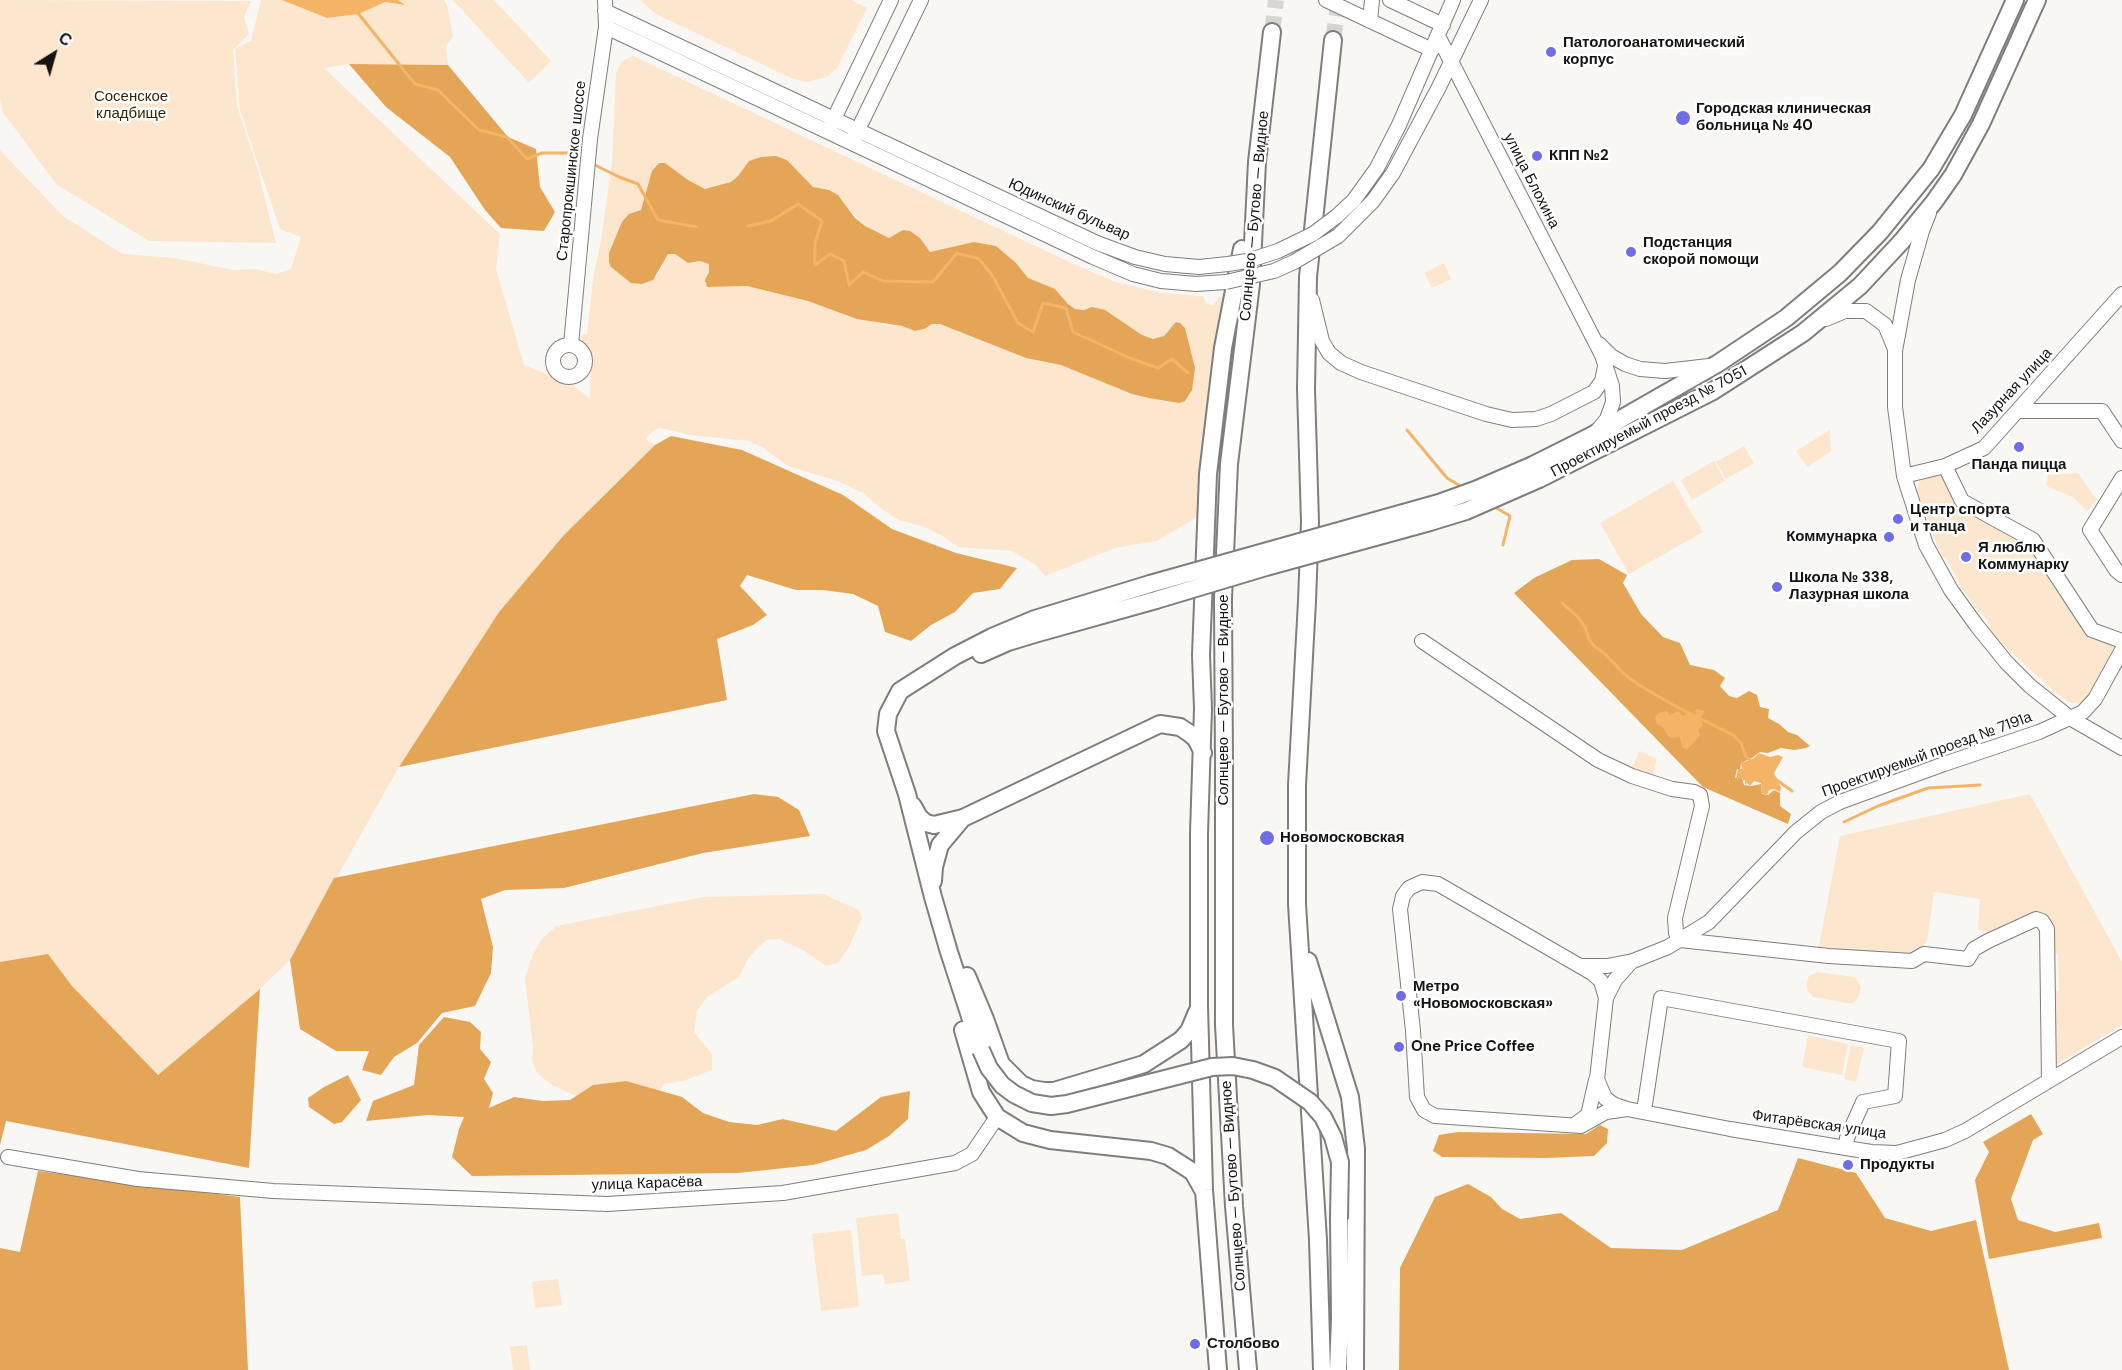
<!DOCTYPE html>
<html>
<head>
<meta charset="utf-8">
<style>
	body { margin:0 }
	#map { position:relative; width:2122px; height:1370px; overflow:hidden; background:#f9f7f4; font-family:"DM Sans",sans-serif }
	canvas { display:block }
	.north { position:absolute; left:24px; top:24px; width:60px; height:60px; -webkit-text-stroke:4px #fff; paint-order:stroke; rotate:37deg; font-size:16px; font-weight:700; line-height:24px; text-align:center; color:#151413 }
	.north::after { content:''; display:block; margin:auto; width:21px; height:27px; background:#151413; clip-path:polygon(50% 0,100% 100%,50% 72%,0 100%) }
</style>
</head>
<body>
<div id="map">
<canvas width="2122" height="1370"></canvas>
<div class="north">С</div>
</div>
<script>
const g = document.querySelector('canvas').getContext('2d');
g.lineJoin = 'round';
function fillPath(path, color) {
  g.fillStyle = color;
  g.fill(path, 'evenodd');
}
function poly(rows) {
  const path = new Path2D();
  for (const r of rows) {
    if (r.length === 3) {
      path.moveTo(r[0] + r[2], r[1]);
      path.arc(r[0], r[1], r[2], 0, 2 * Math.PI);
      continue;
    }
    path.moveTo(r[0], r[1]);
    for (let i = 2; i < r.length; i += 2) path.lineTo(r[i], r[i + 1]);
  }
  return path;
}
function trace(path, color, width, dash) {
  g.strokeStyle = color;
  g.lineWidth = width;
  g.lineCap = dash ? 'butt' : 'round';
  g.setLineDash(dash || []);
  g.stroke(path);
}
function write(font, color, halo, rows, align = 'center') {
  g.font = font + ' "DM Sans",sans-serif';
  g.lineWidth = 5;
  g.setLineDash([]);
  g.textBaseline = 'middle';
  g.strokeStyle = halo;
  g.fillStyle = color;
  for (const [text, x, y, turn = 0] of rows) {
    g.save();
    g.translate(x, y);
    g.rotate((+turn || 0) * Math.PI / 180);
    g.textAlign = isNaN(turn) ? turn : align;
    if (halo) g.strokeText(text, 0, 0);
    g.fillText(text, 0, 0);
    g.restore();
  }
}
const green = poly([
	[0,0,251,1,244,17,249,34,233,50,237,106,257,167,276,243,149,241,56,184,2,111,0,98],
	[261,0,282,0,327,18,359,14,385,2,403,5,398,0,444,0,447,5,453,36,446,46,448,65,349,64,324,68,500,234,496,269,524,365,566,381,590,398,591,369,594,363,592,355,582,342,581,335,587,334,594,273,601,241,612,161,616,74,622,61,633,56,1067,261,1116,282,1161,293,1203,296,1206,303,1211,305,1214,304,1219,297,1229,296,1200,515,1157,541,1115,548,1045,576,1036,565,1012,551,958,547,941,535,925,527,899,520,883,510,863,493,838,481,788,466,763,448,749,441,690,435,660,428,654,430,646,439,655,445,564,535,499,612,399,767,290,960,260,989,158,1075,72,986,48,954,0,962,0,150,64,217,123,254,175,258,233,270,255,269,276,274,291,269,301,237,280,229,240,110,235,49,251,41],
	[775,156,787,160,813,187,848,208,865,226,879,234,889,238,903,230,920,238,930,252,938,251,951,247,1016,263,1028,278,1058,292,1068,304,1075,309,1105,310,1142,335,1154,339,1164,336,1169,329,1185,328,1191,354,1179,403,1132,394,1086,374,1061,365,1026,358,940,324,932,324,924,329,915,331,902,326,885,325,808,301,747,286,712,287,705,280,709,272,709,264,700,261,688,263,675,254,668,254,663,261,657,276,631,283,611,267,629,214,641,210,652,171,665,163,688,180,705,189,713,188,731,182,738,176,749,161],
	[453,0,494,0,551,61,529,83],
	[640,0,851,0,867,8,837,68,827,77,807,82,793,79,656,14],
	[1444,263,1451,279,1432,288,1424,273],
	[1830,430,1831,451,1808,467,1796,451],
	[1744,446,1754,463,1726,479,1716,462],
	[1714,461,1725,481,1692,500,1681,480],
	[1941,473,1945,475,1955,500,2034,546,2085,630,2122,646,2085,704,2071,703,2055,692,1987,630,1990,625,1981,613,1978,612,1961,587,1946,558,1942,557,1918,496,1917,491,1920,481,1928,476],
	[2078,473,2097,500,2087,511,2073,497,2046,486,2048,475],
	[1673,481,1703,532,1629,574,1600,523],
	[1640,751,1657,759,1652,778,1631,770],
	[2030,794,2122,962,2122,1025,2055,1065,2050,992,2059,991,2058,954,2052,953,2048,924,1994,933,1978,930,1980,899,1934,892,1927,941,1922,948,1912,954,1889,955,1818,951,1840,836],
	[823,894,859,910,862,918,849,947,838,963,826,966,803,950,779,939,766,940,749,957,739,977,708,996,697,1011,694,1032,712,1054,712,1070,683,1081,664,1084,660,1091,625,1081,593,1085,576,1096,552,1085,537,1073,532,1060,533,1047,525,979,532,956,542,939,556,926,703,897],
	[1817,972,1855,977,1861,987,1858,998,1853,1003,1846,1003,1813,997,1807,990,1806,983,1809,976],
	[1808,1035,1848,1044,1842,1075,1802,1067],
	[1851,1045,1864,1048,1856,1082,1844,1079],
	[898,1213,901,1239,905,1239,910,1281,885,1284,883,1274,862,1276,856,1218],
	[851,1230,859,1307,821,1311,812,1234],
	[558,1279,562,1305,535,1308,532,1282],
	[527,1345,530,1370,513,1370,510,1347]
]);
const forest = poly([
	[349,64,448,65,508,137,536,149,540,187,555,212,544,231,501,228,485,210,450,157,386,107],
	[776,156,787,160,813,187,829,190,838,195,855,218,865,226,889,238,903,230,910,231,920,238,930,252,974,242,996,246,1016,263,1028,278,1055,289,1068,304,1075,309,1084,310,1092,307,1105,310,1142,335,1153,339,1164,336,1176,322,1180,323,1185,328,1195,368,1192,390,1185,401,1179,403,1149,398,1132,394,1061,365,1026,358,940,324,932,324,924,329,915,331,902,326,857,319,808,301,747,286,707,287,705,280,709,272,709,264,700,261,688,263,675,254,668,254,653,280,642,284,631,283,611,267,609,262,609,253,622,222,629,214,641,210,652,171,659,163,665,163,688,180,705,189,731,182,738,176,749,161,761,157],
	[671,436,742,450,843,495,892,529,956,553,1017,568,1000,589,973,593,955,612,931,625,911,641,885,632,878,606,853,594,823,590,796,590,747,575,740,586,767,615,753,625,717,639,727,700,399,767,499,612,564,535,655,445],
	[1599,559,1627,575,1623,583,1641,614,1663,637,1680,643,1690,665,1714,670,1725,678,1720,686,1729,696,1737,698,1749,691,1757,695,1760,707,1769,709,1768,718,1779,724,1788,732,1797,735,1810,746,1806,748,1794,750,1781,748,1768,753,1760,752,1752,758,1741,763,1740,769,1737,769,1735,778,1742,778,1744,785,1751,786,1761,784,1762,794,1768,795,1774,790,1780,793,1780,806,1791,814,1788,824,1703,787,1514,593,1534,578,1572,560],
	[754,794,778,797,799,810,810,836,703,853,564,888,505,890,481,899,493,947,491,973,475,1006,442,1013,417,1043,394,1057,381,1075,362,1070,369,1051,336,1051,300,1029,290,960,334,878],
	[48,954,72,986,158,1075,260,989,249,1168,6,1121,0,1145,0,962],
	[444,1017,470,1022,481,1032,480,1049,491,1062,484,1079,493,1093,489,1108,514,1097,543,1101,570,1100,593,1085,626,1081,682,1097,703,1113,729,1122,757,1125,783,1119,836,1131,881,1097,910,1091,908,1119,889,1136,866,1150,813,1165,738,1173,472,1176,452,1157,459,1129,464,1117,428,1115,366,1121,373,1101,414,1085,419,1045],
	[348,1075,361,1100,342,1122,334,1124,309,1107,308,1098,324,1087],
	[2031,1114,2043,1134,2033,1140,2011,1199,2018,1220,2055,1232,2099,1223,2102,1238,1989,1259,1975,1180,1989,1152,1983,1142],
	[1600,1125,1608,1129,1607,1143,1594,1156,1547,1158,1442,1157,1433,1151,1439,1135,1458,1132,1586,1134],
	[1798,1158,1856,1173,1885,1218,1931,1231,1976,1220,2009,1370,1399,1370,1400,1268,1435,1197,1468,1184,1491,1197,1502,1209,1520,1219,1561,1213,1611,1248,1682,1250,1778,1210],
	[38,1171,240,1197,248,1370,0,1370,0,1248,20,1252]
]);
const water = poly([
	[282,0,398,0,405,5,385,2,359,14,327,18],
	[1697,709,1705,711,1701,718,1703,725,1698,730,1700,735,1687,750,1682,747,1680,737,1673,738,1668,736,1662,726,1657,725,1655,717,1659,713,1667,711,1670,715,1678,711,1683,716,1689,712,1695,715,1697,714,1695,711],
	[1759,753,1770,757,1778,755,1783,757,1774,773,1781,788,1780,792,1774,789,1769,790,1767,795,1762,793,1761,783,1754,781,1750,786,1747,783,1745,785,1745,780,1743,781,1743,778,1736,779,1738,769,1742,769,1741,763,1753,759]
]);
const stream = poly([
	[357,12,415,84,438,90,479,130,507,137,527,159,542,153,573,153,584,159],
	[593,164,619,177,638,184,658,220,697,227],
	[748,226,771,221,798,204,822,221,815,243,815,265,830,254,844,261,849,285,863,272,883,281,933,282,957,253,979,259,992,275,1018,323,1033,332,1043,303,1066,308,1073,332,1132,359,1158,368,1172,359,1188,373],
	[1407,430,1447,478,1462,487],
	[1493,506,1510,516,1503,545],
	[1562,603,1577,616,1585,627,1589,639,1594,646,1604,653,1625,675,1639,685,1675,706,1733,735,1741,743,1746,757,1752,761],
	[1774,778,1792,791],
	[1844,822,1878,806,1928,788,1980,785]
]);
const majorTunnel = poly([
	[1272,32,1276,0],
	[1333,40,1339,0]
]);
const minor = poly([
	[1326,0,1432,50],
	[1390,0,1443,25],
	[605,11,1097,243,1135,257,1165,264,1199,267,1228,264],
	[1370,21,1372,0],
	[606,27,1093,257,1133,274,1161,281,1196,284,1226,282],
	[1438,36,1602,355,1612,386,1613,402,1607,419,1598,430],
	[831,125,891,0],
	[854,138,921,0],
	[1929,213,1922,231,1908,280,1895,351,1895,407,1904,476,1926,545,1951,590,1977,626,2006,662,2030,686,2070,718,2122,748],
	[1337,216,1354,200,1377,168,1399,125,1453,0],
	[1338,236,1373,201,1393,173,1439,87,1481,0],
	[1312,300,1322,341,1329,353,1341,363,1361,372,1486,414,1512,420,1536,419,1551,414,1594,392,1602,381,1605,366],
	[1826,319,1845,311,1866,311,1885,325,1895,349],
	[1599,344,1611,356,1625,364,1640,369,1665,371,1709,366],
	[571,345,590,139,606,27,605,0],
	[569,361,16],
	[2019,411,2102,411,2122,441],
	[1945,466,1962,501,2033,540,2092,630,2122,641],
	[1904,476,1945,466,1984,448,2122,294],
	[2122,478,2090,530,2116,570,2122,575],
	[1422,641,1598,760,1632,776,1672,789,1694,792,1700,795,1702,806,1675,918,1676,933,1680,940,1829,956,1912,961,1924,954,1968,959,1974,949,1988,941,2036,919,2042,921,2047,929,2049,1081],
	[1581,966,1607,966,1633,961,1668,947,1709,922,1796,832,1821,812,1840,802,1944,764,2039,732,2083,712,2095,699,2122,650],
	[1606,998,1615,980,1632,961],
	[1627,1109,1613,1104,1605,1098,1597,1079,1606,998,1601,981,1592,973,1438,884,1422,882,1409,888,1403,896,1400,909,1413,1031,1417,1097,1424,1110,1435,1116,1581,1126,1606,1112,1627,1109,1730,1129,1846,1148,1871,1152,1897,1153,1945,1140,1965,1131,2122,1037],
	[1644,1111,1661,998,1899,1041,1895,1096,1863,1102,1847,1138,1846,1148],
	[1577,1123,1588,1115,1596,1080],
	[8,1157,138,1179,273,1191,607,1204,783,1193,955,1163,972,1154,997,1117]
]);
const major = poly([
	[1533,465,1591,436,1717,364,1786,318,1840,273,1880,232,1931,169,1963,115,2015,0],
	[1539,479,1713,391,1803,333,1860,286,1902,241,1934,202,1953,175,1981,124,2037,0],
	[981,654,1008,642,1038,633,1156,600],
	[913,806,919,817,926,823,934,825,963,818,1160,724,1180,727,1189,733,1196,739,1203,753],
	[933,881,934,867,940,845,961,820],
	[1308,961,1350,1097,1356,1149,1355,1370],
	[967,976,985,1019,1001,1064,1021,1084,1032,1089,1044,1091,1054,1091,1144,1064,1181,1040,1189,1031,1197,1012],
	[963,1030,981,1092,997,1117,1023,1133,1050,1140,1151,1151,1168,1156,1193,1172,1203,1190],
	[981,1050,949,952,933,897,907,794,886,731,888,714,900,691,955,656,992,637,1035,619,1150,584],
	[1218,1370,1204,1190,1199,1006,1199,833,1203,709,1201,655,1208,474,1223,348,1242,249],
	[1248,1370,1234,1206,1224,1025,1224,767,1223,599,1229,464,1251,284,1257,162,1272,32],
	[1322,1370,1318,1240,1297,904,1297,785,1307,601,1310,522,1306,389,1308,277,1333,40],
	[1338,1370,1340,1319,1339,1219]
]);
const minorBridge = poly([
	[1228,264,1247,261,1278,251,1313,234,1337,216],
	[1226,282,1274,271,1294,262,1338,236]
]);
const majorBridge = poly([
	[1150,584,1439,503,1475,490,1533,465],
	[1156,600,1266,567,1430,522,1466,511,1539,479],
	[981,1050,989,1068,1002,1085,1014,1094,1032,1103,1051,1106,1067,1104,1212,1067,1233,1066,1253,1070,1275,1078,1310,1102,1323,1117,1333,1137,1340,1162,1339,1219]
]);
const markers = [
	[1551,52,6,"#6e6de7"],
	[1683,118,8,"#6e6de7"],
	[1537,156,6,"#6e6de7"],
	[1631,252,6,"#6e6de7"],
	[2019,447,6,"#6e6de7"],
	[1898,519,6,"#6e6de7"],
	[1889,537,6,"#6e6de7"],
	[1966,557,6,"#6e6de7"],
	[1777,587,6,"#6e6de7"],
	[1267,838,8,"#6e6de7"],
	[1401,996,6,"#6e6de7"],
	[1399,1047,6,"#6e6de7"],
	[1848,1165,6,"#6e6de7"],
	[1195,1344,6,"#6e6de7"]
];
const poiNames = [
	["Патологоанатомический",1563,43],
	["корпус",1563,60],
	["Городская клиническая",1696,109],
	["больница № 40",1696,126],
	["КПП №2",1549,156],
	["Подстанция",1643,243],
	["скорой помощи",1643,260],
	["Панда пицца",2019,465,"center"],
	["Центр спорта",1910,510],
	["и танца",1910,527],
	["Коммунарка",1877,537,"right"],
	["Я люблю",1978,548],
	["Коммунарку",1978,565],
	["Школа № 338,",1789,578],
	["Лазурная школа",1789,595],
	["Новомосковская",1280,838],
	["Метро",1413,987],
	["«Новомосковская»",1413,1004],
	["One Price Coffee",1411,1047],
	["Продукты",1860,1165],
	["Столбово",1207,1344]
];
const parkNames = [
	["Сосенское",131,97],
	["кладбище",131,114]
];
const streetNames = [
	["Старопрокшинское шоссе",572,171,-84],
	["улица Блохина",1531,181,63],
	["Юдинский бульвар",1069,210,24],
	["Солнцево — Бутово — Видное",1255,216,-85],
	["Лазурная улица",2012,391,-47],
	["Проектируемый проезд № 7051",1649,422,-28],
	["Солнцево — Бутово — Видное",1224,700,-90],
	["Проектируемый проезд № 7191а",1927,755,-20],
	["Фитарёвская улица",1819,1125,8],
	["улица Карасёва",647,1184,-2],
	["Солнцево — Бутово — Видное",1234,1186,-94]
];
fillPath(green, '#fce6cd');
fillPath(forest, '#e5a556');
fillPath(water, '#f4b365');
trace(stream, '#f4b365', 3);
trace(majorTunnel, '#d7d5d2', 16, [16, 8]);
trace(minor, '#807e7c', 16);
trace(major, '#807e7c', 20);
trace(minor, '#fff', 14);
trace(major, '#fff', 16);
trace(minorBridge, '#807e7c', 16, []);
trace(majorBridge, '#807e7c', 20, []);
trace(minorBridge, '#fff', 14);
trace(majorBridge, '#fff', 16);
for (const [x, y, r, color] of markers) {
  const dot = new Path2D();
  dot.arc(x, y, r, 0, 2 * Math.PI);
  g.fillStyle = color;
  g.fill(dot);
  trace(dot, '#fff', 2);
}
write('bold 15px', '#151413', '#fff', poiNames, 'left');
write('15px', '#3d2401', '#fff', parkNames);
write('15px', '#151413', '#fff', streetNames);
</script>
</body>
</html>
